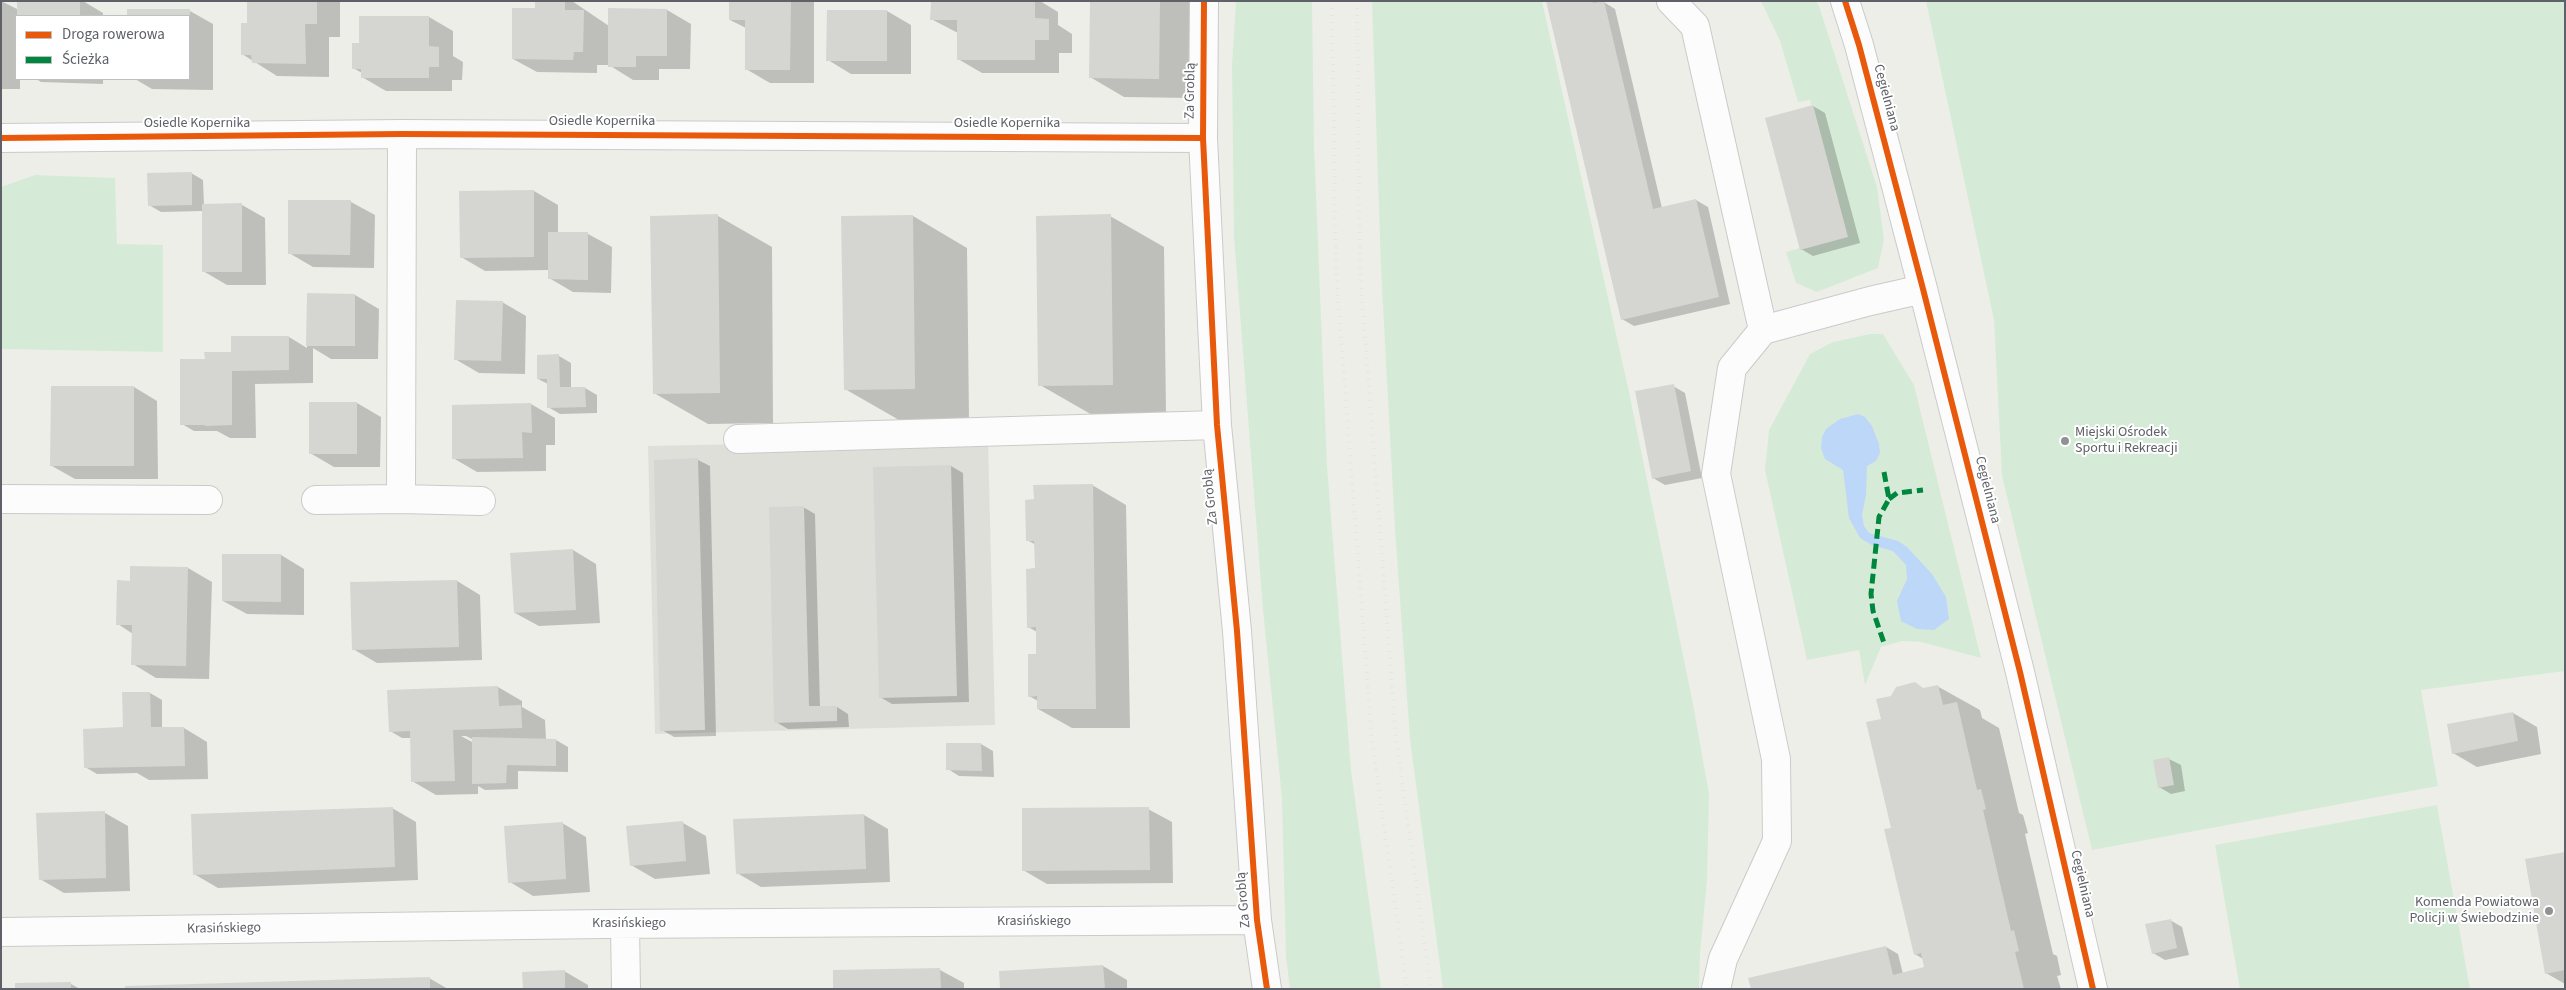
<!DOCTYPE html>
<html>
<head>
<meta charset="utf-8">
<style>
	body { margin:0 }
	#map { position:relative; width:2566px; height:990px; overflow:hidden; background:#eeeee9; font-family:"Source Sans 3",sans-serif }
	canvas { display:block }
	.frame { position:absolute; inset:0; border:2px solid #5e6167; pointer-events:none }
	.legend { position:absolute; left:15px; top:15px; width:175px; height:65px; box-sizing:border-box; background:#fff; border:1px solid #bfc0c2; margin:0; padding:6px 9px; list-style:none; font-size:15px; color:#5e6167 }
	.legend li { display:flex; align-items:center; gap:10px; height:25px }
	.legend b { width:25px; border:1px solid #bfc0c2 }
</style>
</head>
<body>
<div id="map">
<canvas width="2566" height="990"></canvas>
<div class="frame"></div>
<ul class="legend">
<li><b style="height:6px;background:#e8590c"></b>Droga rowerowa</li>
<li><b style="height:6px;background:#00873e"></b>Ścieżka</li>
</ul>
</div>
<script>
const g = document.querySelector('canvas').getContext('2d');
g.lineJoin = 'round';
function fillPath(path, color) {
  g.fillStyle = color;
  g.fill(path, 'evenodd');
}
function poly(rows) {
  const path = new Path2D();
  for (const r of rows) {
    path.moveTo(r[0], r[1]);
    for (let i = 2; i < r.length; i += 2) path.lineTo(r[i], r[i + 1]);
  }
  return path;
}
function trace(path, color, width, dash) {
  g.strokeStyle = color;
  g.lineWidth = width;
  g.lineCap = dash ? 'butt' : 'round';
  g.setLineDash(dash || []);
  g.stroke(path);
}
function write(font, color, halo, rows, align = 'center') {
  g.font = font + ' "Source Sans 3",sans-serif';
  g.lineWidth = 4;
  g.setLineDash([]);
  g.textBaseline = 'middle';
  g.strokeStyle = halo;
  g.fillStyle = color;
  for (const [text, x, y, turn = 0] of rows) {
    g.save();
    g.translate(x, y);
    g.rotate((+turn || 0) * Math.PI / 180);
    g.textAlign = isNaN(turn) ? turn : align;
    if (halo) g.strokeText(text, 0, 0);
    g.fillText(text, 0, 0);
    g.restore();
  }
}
const industrial = poly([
	[988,439,995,725,655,734,648,446]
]);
const green = poly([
	[1236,1,1312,1,1314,144,1327,466,1351,770,1381,989,1290,989,1286,957,1282,799,1263,610,1234,237,1232,65],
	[1372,1,1542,1,1629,392,1693,704,1709,794,1707,880,1700,954,1699,989,1443,989,1410,739,1395,530,1381,269],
	[1761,1,1816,1,1819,6,1877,187,1884,240,1878,268,1817,292,1796,283,1786,252,1844,236,1810,100,1798,102,1780,41],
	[1926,1,2565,1,2565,671,2421,690,2438,786,2092,850,2002,476,1994,320],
	[35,175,115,178,117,244,163,245,163,352,1,349,1,187],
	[1870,334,1883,334,1914,385,1981,658,1921,642,1902,641,1881,647,1865,685,1859,650,1807,660,1765,470,1769,430,1810,354,1833,342],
	[2437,805,2470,989,2240,989,2215,845]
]);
const water = poly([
	[1858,414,1865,417,1872,426,1879,444,1880,453,1876,461,1867,466,1866,495,1862,515,1864,526,1869,533,1898,541,1907,547,1932,574,1946,597,1949,619,1934,630,1917,629,1901,621,1897,601,1907,579,1906,565,1893,551,1872,545,1860,538,1849,518,1843,470,1825,459,1821,448,1822,437,1826,429,1840,419]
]);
const shadow = poly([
	[1,1,19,10,19,1,83,1,103,13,103,16,16,16,16,79,20,79,20,89,1,89],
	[249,1,342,1,340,2,340,37,329,37,329,77,277,76,242,54,249,25],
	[536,1,572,1,609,26,667,10,691,24,690,69,659,69,659,80,633,80,609,65,597,65,597,73,537,72,513,59,536,10],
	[731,1,814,1,814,83,770,83,746,69,746,28,730,20],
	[932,1,1040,1,1058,12,1058,25,1072,34,1072,53,1059,53,1059,73,982,73,958,59,958,33,931,19],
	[1091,1,1206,1,1193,98,1124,97,1090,77],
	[1547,1,1602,1,1615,9,1662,208,1696,200,1708,207,1730,304,1634,326,1622,319],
	[129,10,190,11,213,24,213,90,152,89,135,79,189,79,189,16,129,16],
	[887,11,911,25,911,74,851,74,828,60],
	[361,17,429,17,453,31,453,56,463,62,462,80,452,80,452,91,386,91,362,77,362,73,353,68,361,44],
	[36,79,103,79,103,84,41,82],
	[1813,106,1825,113,1860,243,1813,256,1801,249],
	[191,173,203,180,204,205,242,205,265,218,266,285,227,285,203,271,203,211,161,212,149,205],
	[534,191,558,205,558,233,588,234,612,247,611,293,573,292,549,278,549,270,485,271,461,257],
	[351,202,375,215,374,268,313,267,289,253],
	[718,216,772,247,773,423,708,424,654,393],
	[913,216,967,248,969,419,899,420,845,389],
	[1110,216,1164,247,1166,416,1094,416,1040,385],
	[308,294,355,295,379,309,378,359,331,359,313,348,313,383,255,384,256,438,230,438,217,431,194,431,182,424,206,360,289,337,307,348],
	[502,302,526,316,525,374,479,373,455,359],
	[559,356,571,363,571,388,585,388,597,395,597,413,560,414,548,407,548,384,538,379],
	[1673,386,1685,393,1702,478,1665,485,1653,478],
	[134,387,157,401,158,479,75,479,52,466],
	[357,403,381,417,380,467,334,467,310,453],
	[531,404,555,418,555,445,546,445,546,471,477,472,453,458,453,406],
	[698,460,710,466,716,736,674,737,662,730],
	[951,466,963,473,969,702,892,704,880,697],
	[1092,485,1126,505,1130,728,1072,728,1038,709,1038,701,1029,696,1037,655,1037,632,1028,627,1036,570,1036,545,1027,540,1035,500],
	[803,507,815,514,820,707,837,707,848,714,849,727,788,729,776,722],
	[573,550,596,564,600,623,539,626,515,613],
	[281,555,304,569,304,615,247,614,223,601],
	[131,567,188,568,212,582,209,679,156,678,133,664,133,634,118,624,131,582],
	[457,581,480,595,482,660,377,663,353,649],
	[1937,686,1980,710,1982,718,1999,728,2019,813,2023,815,2028,833,2025,834,2053,954,2057,956,2061,975,2057,976,2061,989,1752,989,1886,947,1898,954,1903,974,1925,968,1923,959,1915,954,1893,829,1882,720,1924,689],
	[498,687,522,701,522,707,545,720,546,740,556,740,568,747,568,772,518,771,518,789,485,790,478,786,478,794,436,795,412,781,411,738,402,738,390,731],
	[461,736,466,736,474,740,474,743],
	[150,693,162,700,162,728,184,728,207,742,208,779,149,780,137,773,97,774,85,767,124,729],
	[2513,713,2537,727,2541,754,2477,767,2453,753],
	[981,744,993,751,994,777,959,776,948,769],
	[2169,759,2181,765,2185,791,2171,794,2159,787],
	[392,808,416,822,418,880,218,888,194,874],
	[1148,809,1172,822,1173,883,1047,884,1023,870],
	[105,813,128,826,130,891,64,893,40,879],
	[864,815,888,829,890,882,761,887,737,873],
	[562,823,586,837,590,892,533,896,510,882],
	[683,823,706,836,710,874,655,879,631,865],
	[2565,853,2565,984,2546,973],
	[2170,920,2182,927,2189,955,2165,960,2153,953],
	[1103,966,1127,980,1127,989,1002,989],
	[940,970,964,983,964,989,835,989],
	[564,971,588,985,588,989,524,989],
	[429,978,448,989,126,989],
	[71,984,80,989,16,989,16,985]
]);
const building = poly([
	[17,1,80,1,80,16,17,16],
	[247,1,317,1,317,24,305,24,306,64,252,63,251,55,241,55,241,23,247,23],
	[535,1,565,1,565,10,584,10,583,52,574,52,573,60,512,59,512,8,535,8],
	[729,1,791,1,790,70,745,70,745,20,729,20],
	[931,1,1035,1,1035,18,1049,19,1049,40,1035,40,1035,60,957,60,957,20,930,20],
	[1090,1,1160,1,1159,79,1089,78],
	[1546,1,1593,1,1593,3,1604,1,1653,209,1696,199,1719,297,1621,320],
	[608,8,667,9,667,56,636,56,636,67,608,67],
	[127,9,190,9,190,16,127,16],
	[827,10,887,10,887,61,826,61],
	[359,16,429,16,429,46,439,47,439,67,429,67,429,78,361,78,361,69,352,69,352,43,359,43],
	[1813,105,1848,237,1800,250,1765,118],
	[192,172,192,205,148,206,147,173],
	[534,190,534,257,460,258,459,191],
	[288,200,351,200,350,255,288,254],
	[242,203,242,272,202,272,202,204],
	[718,214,720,393,653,394,650,216],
	[1111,214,1113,385,1038,386,1036,216],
	[913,215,915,389,844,390,841,216],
	[548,232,588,232,588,280,548,279],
	[307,293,355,294,355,346,306,346],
	[456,300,503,301,501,361,454,360],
	[231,336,289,336,289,370,232,371,232,425,205,426,205,419,205,425,180,425,180,359,205,359,204,352,231,352],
	[559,354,560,387,585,387,586,407,547,408,547,379,537,379,537,355],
	[1674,384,1691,471,1652,479,1635,391],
	[51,386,134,386,134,466,50,466],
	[309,402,357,402,357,454,309,454],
	[531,403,532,433,522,432,523,458,452,459,452,405],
	[698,458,705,730,660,731,654,460],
	[951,465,957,696,879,698,873,467],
	[1093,484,1096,709,1037,709,1037,696,1028,697,1028,654,1036,654,1036,627,1027,628,1026,569,1035,568,1034,541,1026,541,1025,500,1034,499,1033,485],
	[804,506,809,706,837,706,837,721,774,723,769,507],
	[573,549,576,610,514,613,510,553],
	[222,554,281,554,281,602,222,601],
	[130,566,188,567,186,666,131,665,132,625,116,625,117,580,130,581],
	[457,580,459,647,352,650,350,582],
	[1915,682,1923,688,1938,685,1943,705,1957,702,1977,790,1981,789,1986,809,1983,810,2011,931,2014,930,2019,951,2015,952,2024,989,1751,989,1748,978,1886,946,1893,975,1924,967,1921,953,1914,955,1884,829,1891,828,1866,722,1881,719,1876,699,1891,696,1896,687],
	[498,686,499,706,521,705,522,728,453,730,455,781,411,782,410,731,389,732,387,690],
	[122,692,150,692,151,727,184,727,185,766,84,768,83,729,123,727],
	[2513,712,2518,741,2452,754,2447,724],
	[472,737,556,739,556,766,507,765,506,783,472,784],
	[946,743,981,743,982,771,946,770],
	[2169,757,2174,785,2158,788,2153,760],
	[393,807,395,867,193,875,191,814],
	[1149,807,1150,870,1022,871,1022,808],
	[105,811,106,878,39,880,36,813],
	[864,814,866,869,736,874,733,819],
	[683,821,686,861,630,866,626,826],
	[563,822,566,879,508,883,504,826],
	[2565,852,2565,970,2545,974,2525,859],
	[2171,919,2177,948,2152,954,2145,924],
	[1103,965,1105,989,1000,989,999,971],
	[940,968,941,989,833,989,833,970],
	[565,970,565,989,523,989,522,972],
	[430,977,430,989,125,989,125,986],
	[71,982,71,989,15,989,15,983]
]);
const minor = poly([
	[1204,1,1203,138,1217,425,1237,631,1257,920,1267,989],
	[1671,1,1695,26,1763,330],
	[1845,1,1859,45,1923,289,2020,672,2093,989],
	[1,138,402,134,1203,138],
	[738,439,1217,425],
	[1,499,208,500],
	[401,499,481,501],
	[316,500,401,499,402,134],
	[625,925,626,989],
	[1,932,605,924,1257,920],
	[1716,989,1723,959,1777,841,1776,759,1716,474,1732,368,1763,330,1870,301,1923,289]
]);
const rail = poly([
	[1332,1,1336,272,1372,741,1407,989],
	[1357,1,1360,272,1396,737,1431,989]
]);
const quiet = poly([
	[1884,472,1889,499,1879,517,1871,594,1873,611,1884,643],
	[1889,499,1897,493,1923,490]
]);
const cycleway = poly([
	[1204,1,1203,138,1217,425,1237,631,1257,920,1267,989],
	[1845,1,1859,45,1923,289,2020,672,2093,989],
	[1,138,402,134,1203,138]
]);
const markers = [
	[2065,441,5,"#909294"],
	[2549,911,5,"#909294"]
];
const streetNames = [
	["Za Groblą",1191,91,-89],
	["Cegielniana",1886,98,75],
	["Osiedle Kopernika",602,122],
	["Osiedle Kopernika",197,124],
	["Osiedle Kopernika",1007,124],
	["Cegielniana",1987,490,76],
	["Za Groblą",1211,497,-96],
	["Cegielniana",2082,884,77],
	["Za Groblą",1244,900,-95],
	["Krasińskiego",1034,922],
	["Krasińskiego",629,924],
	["Krasińskiego",224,929,-1]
];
const poiNames = [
	["Miejski Ośrodek",2075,433],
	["Sportu i Rekreacji",2075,449],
	["Komenda Powiatowa",2539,903,"right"],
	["Policji w Świebodzinie",2539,919,"right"]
];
fillPath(industrial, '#dfdfda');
fillPath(green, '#d6ebd7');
fillPath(water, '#bdd7f8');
fillPath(shadow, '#0003');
fillPath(building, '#d5d5d2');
trace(minor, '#cacbc9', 30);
trace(minor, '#fcfcfc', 28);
trace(rail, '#e4e5e4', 4, [1, 6]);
trace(quiet, '#00873e', 5, [10, 5]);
trace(cycleway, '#e8590c', 6);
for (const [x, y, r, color] of markers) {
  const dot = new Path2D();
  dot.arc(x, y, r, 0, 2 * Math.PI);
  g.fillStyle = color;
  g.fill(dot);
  trace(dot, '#fff', 2);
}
write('14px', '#5e6167', '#fff', streetNames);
write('14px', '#5e6167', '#fff', poiNames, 'left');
</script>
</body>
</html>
